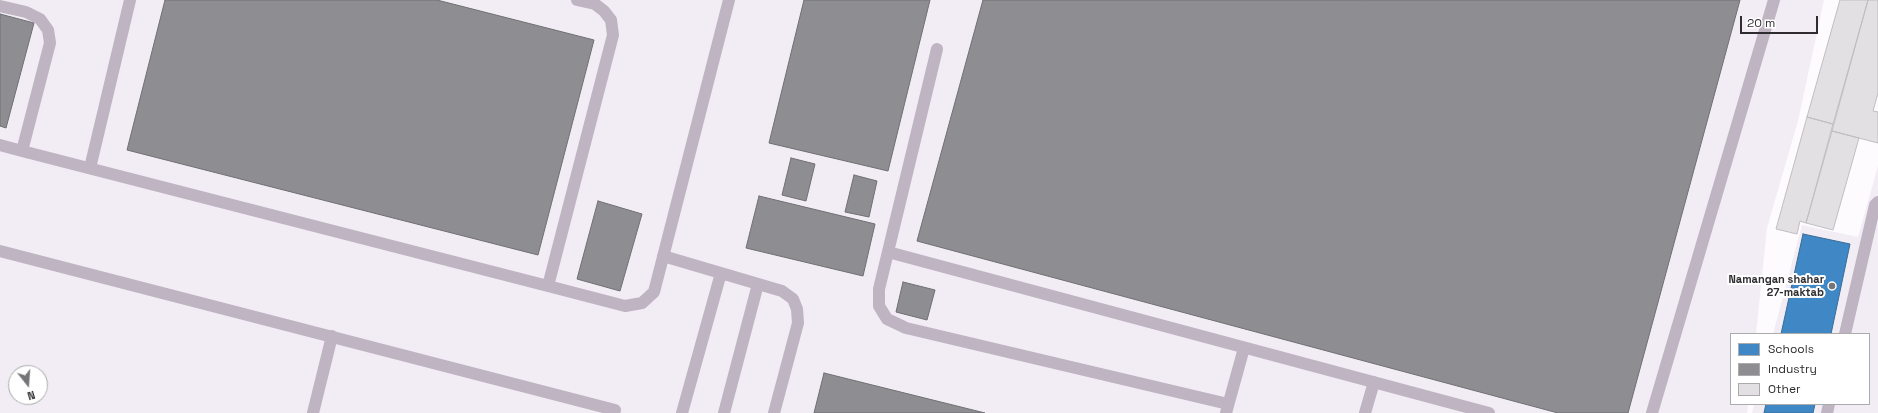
<!DOCTYPE html>
<html>
<head>
<meta charset="utf-8">
<style>
	body { margin:0 }
	#map { position:relative; width:1878px; height:413px; overflow:hidden; background:#fdfbfe; font-family:"Space Grotesk",sans-serif }
	canvas { display:block }
	.legend { position:absolute; left:1730px; top:333px; width:140px; height:72px; box-sizing:border-box; background:#fff; border:1px solid #ababac; margin:0; padding:5px 7px; list-style:none; font-size:12px; color:#2e2c2f }
	.legend li { display:flex; align-items:center; gap:8px; height:20px }
	.legend b { width:20px; border:1px solid #ababac }
	.north { position:absolute; left:8px; top:365px; width:40px; height:40px; box-sizing:border-box; background:#fff; border:1px solid #ababac; border-radius:50%; rotate:163deg; font-size:11px; font-weight:700; line-height:16px; text-align:center; color:#2e2c2f }
	.north::after { content:''; display:block; margin:auto; width:14px; height:18px; background:#767477; clip-path:polygon(50% 0,100% 100%,50% 72%,0 100%) }
	.scale { position:absolute; left:1740px; top:16px; width:78px; height:18px; box-sizing:border-box; border:2px solid #2e2c2f; border-top:0; padding-left:5px; font-size:12px; line-height:14px; white-space:nowrap; color:#2e2c2f; -webkit-text-stroke:3px #fff; paint-order:stroke }
</style>
</head>
<body>
<div id="map">
<canvas width="1878" height="413"></canvas>
<ul class="legend">
<li><b style="height:11px;background:#3f88c5"></b>Schools</li>
<li><b style="height:11px;background:#8d8d92"></b>Industry</li>
<li><b style="height:11px;background:#e2e0e3"></b>Other</li>
</ul>
<div class="north">N</div>
<div class="scale">20 m</div>
</div>
<script>
const g = document.querySelector('canvas').getContext('2d');
g.lineJoin = 'round';
function fillPath(path, color) {
  g.fillStyle = color;
  g.fill(path, 'evenodd');
}
function poly(rows) {
  const path = new Path2D();
  for (const r of rows) {
    path.moveTo(r[0], r[1]);
    for (let i = 2; i < r.length; i += 2) path.lineTo(r[i], r[i + 1]);
  }
  return path;
}
function trace(path, color, width, dash) {
  g.strokeStyle = color;
  g.lineWidth = width;
  g.lineCap = dash ? 'butt' : 'round';
  g.setLineDash(dash || []);
  g.stroke(path);
}
function write(font, color, halo, rows, align = 'center') {
  g.font = font + ' "Space Grotesk",sans-serif';
  g.lineWidth = 4;
  g.setLineDash([]);
  g.textBaseline = 'middle';
  g.strokeStyle = halo;
  g.fillStyle = color;
  for (const [text, x, y, turn = 0] of rows) {
    g.save();
    g.translate(x, y);
    g.rotate((+turn || 0) * Math.PI / 180);
    g.textAlign = isNaN(turn) ? turn : align;
    if (halo) g.strokeText(text, 0, 0);
    g.fillText(text, 0, 0);
    g.restore();
  }
}
const built = poly([
	[0,0,1824,0,1798,121,1767,228,1756,334,1731,334,1731,404,1748,404,1747,413,0,413],
	[16,373,40,373,40,397,16,397],
	[1878,166,1878,413,1752,413,1754,404,1869,404,1869,334,1773,334,1802,225,1858,237]
]);
const schools = poly([
	[1803,234,1850,244,1831,334,1781,334,1803,234],
	[1766,404,1815,404,1813,413,1764,413,1766,404]
]);
const industry = poly([
	[165,0,437,0,594,40,538,255,127,150,165,0],
	[804,0,930,0,888,171,769,143,804,0],
	[983,0,1740,0,1628,413,1558,413,917,241,983,0],
	[0,14,34,23,6,128,0,126,0,14],
	[791,158,815,164,806,201,782,195,791,158],
	[854,175,877,181,869,217,845,212,854,175],
	[759,196,875,224,863,276,746,248,759,196],
	[598,201,642,214,620,291,577,279,598,201],
	[903,282,935,290,927,320,896,312,903,282],
	[824,373,985,413,814,413,824,373]
]);
const building = poly([
	[1840,0,1868,0,1833,124,1807,117,1840,0],
	[1868,0,1878,0,1878,93,1873,111,1878,112,1878,143,1832,131,1868,0],
	[1807,117,1833,124,1806,223,1800,221,1797,234,1776,229,1807,117],
	[1832,131,1859,138,1833,230,1806,223,1832,131]
]);
const lane = poly([
	[0,6,26,12,40,19,48,30,50,43,22,151,548,286,613,35,611,20,604,11,595,4,577,0],
	[937,49,879,289,879,306,887,319,906,328,1228,404],
	[0,145,22,151],
	[90,168,130,0],
	[0,251,615,410],
	[888,252,1489,413],
	[663,256,782,291,793,299,797,309,798,323,774,413],
	[548,286,625,306,642,303,654,292,729,0],
	[1845,334,1875,205,1878,202],
	[313,413,332,336],
	[682,413,721,273],
	[724,413,758,284],
	[1226,413,1244,348],
	[1365,413,1374,382],
	[1652,413,1774,0],
	[1827,413,1829,404]
]);
const markers = [
	[1832,286,4,"#767477"]
];
const poiNames = [
	["Namangan shahar",1824,280],
	["27-maktab",1824,293]
];
fillPath(built, '#f2ecf5');
fillPath(schools, '#3f88c5');
trace(schools, '#3a6c98', 1);
fillPath(industry, '#8d8d92');
trace(industry, '#707074', 1);
fillPath(building, '#e2e0e3');
trace(building, '#c0bec0', 1);
trace(lane, '#beb4c2', 12);
for (const [x, y, r, color] of markers) {
  const dot = new Path2D();
  dot.arc(x, y, r, 0, 2 * Math.PI);
  g.fillStyle = color;
  g.fill(dot);
  trace(dot, '#fff', 1.5);
}
write('bold 11px', '#2e2c2f', '#fff', poiNames, 'right');
</script>
</body>
</html>
